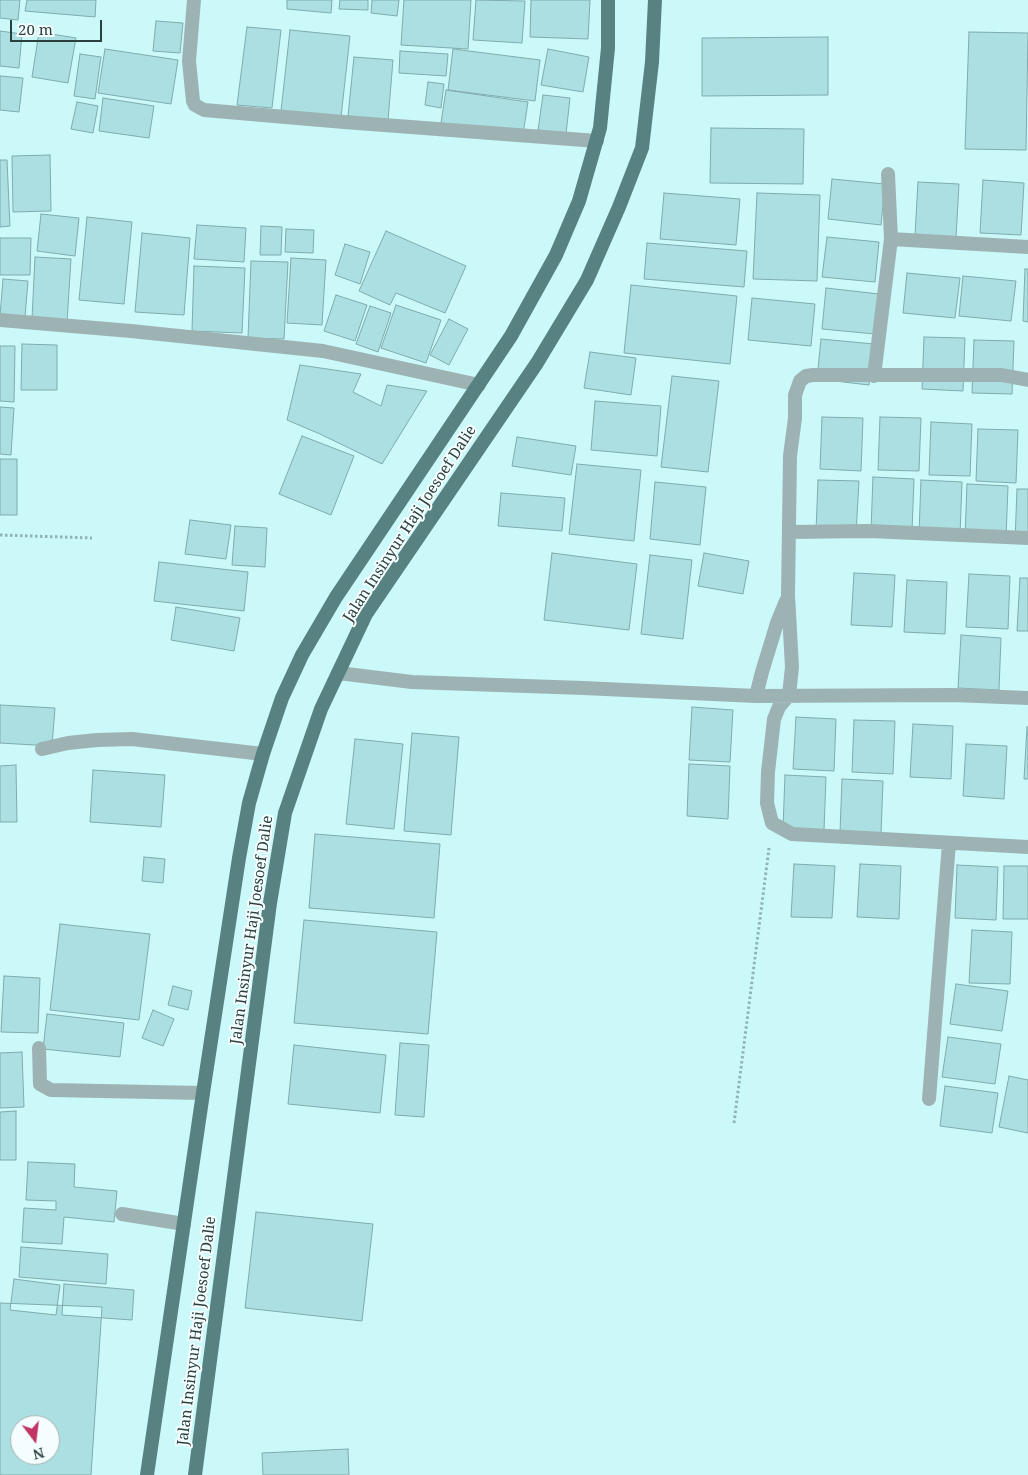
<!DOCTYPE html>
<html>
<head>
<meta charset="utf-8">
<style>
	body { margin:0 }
	#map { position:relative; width:1028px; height:1475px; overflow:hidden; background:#cbf9fa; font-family:"Noto Serif",serif }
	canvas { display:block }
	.north { position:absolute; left:10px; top:1415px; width:50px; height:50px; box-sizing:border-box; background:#f5fefe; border:1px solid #a5b2b2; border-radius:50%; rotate:165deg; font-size:14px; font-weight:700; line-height:20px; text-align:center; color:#2c3f3f }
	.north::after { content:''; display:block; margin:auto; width:18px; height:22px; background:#c13362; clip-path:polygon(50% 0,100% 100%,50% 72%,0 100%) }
	.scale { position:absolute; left:10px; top:20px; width:92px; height:22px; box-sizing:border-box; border:2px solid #2c3f3f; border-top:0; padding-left:6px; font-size:15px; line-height:18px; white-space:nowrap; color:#2c3f3f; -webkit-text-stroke:4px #f5fefe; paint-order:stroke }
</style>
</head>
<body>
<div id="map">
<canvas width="1028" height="1475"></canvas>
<div class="north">N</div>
<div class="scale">20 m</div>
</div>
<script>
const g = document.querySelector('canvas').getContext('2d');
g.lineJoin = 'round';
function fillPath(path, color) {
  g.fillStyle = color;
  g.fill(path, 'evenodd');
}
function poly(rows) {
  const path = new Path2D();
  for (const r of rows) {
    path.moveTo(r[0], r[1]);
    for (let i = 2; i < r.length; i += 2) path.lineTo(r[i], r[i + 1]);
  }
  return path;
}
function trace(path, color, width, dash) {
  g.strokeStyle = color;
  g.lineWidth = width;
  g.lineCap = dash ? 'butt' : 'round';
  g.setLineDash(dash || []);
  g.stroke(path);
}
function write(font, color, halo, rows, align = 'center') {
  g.font = font + ' "Noto Serif",serif';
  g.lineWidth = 4;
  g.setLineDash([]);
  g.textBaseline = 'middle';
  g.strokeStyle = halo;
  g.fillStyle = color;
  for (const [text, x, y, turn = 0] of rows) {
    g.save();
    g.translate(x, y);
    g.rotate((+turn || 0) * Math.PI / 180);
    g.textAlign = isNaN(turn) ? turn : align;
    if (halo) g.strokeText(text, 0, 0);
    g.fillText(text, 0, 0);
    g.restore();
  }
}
const building = poly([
	[0,0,20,0,18,20,0,18,0,0],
	[27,0,96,0,95,17,25,11,27,0],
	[287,0,332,0,331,13,287,9,287,0],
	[340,0,368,0,368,10,339,9,340,0],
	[372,0,399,0,397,16,371,13,372,0],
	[404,0,471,0,468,49,401,45,404,0],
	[476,0,525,1,522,43,473,40,476,0],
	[531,0,590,0,588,39,530,37,531,0],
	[156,21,183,23,180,53,153,51,156,21],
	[247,27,281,30,272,108,237,105,247,27],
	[290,30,350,36,341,117,281,111,290,30],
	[0,31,22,34,19,68,0,66,0,31],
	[39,32,76,38,68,83,32,77,39,32],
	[969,32,1028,33,1026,150,965,149,969,32],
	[828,37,828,95,702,96,702,38,828,37],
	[105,49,178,60,171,104,98,93,105,49],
	[453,49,540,60,535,101,448,90,453,49],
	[548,49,589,57,583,92,541,85,548,49],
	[400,51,448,54,446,76,399,73,400,51],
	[80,54,101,57,95,99,74,96,80,54],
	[354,57,393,60,388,120,348,116,354,57],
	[0,76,23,78,19,112,0,110,0,76],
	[428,82,444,84,441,108,425,105,428,82],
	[446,90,528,102,523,134,441,123,446,90],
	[543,95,570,98,566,134,538,130,543,95],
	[103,98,154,106,149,138,99,131,103,98],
	[77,102,98,106,93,133,71,129,77,102],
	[711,128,804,129,803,184,710,183,711,128],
	[50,155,51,211,13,212,12,156,50,155],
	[0,160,7,160,10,226,0,227,0,160],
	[832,179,885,184,881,225,828,219,832,179],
	[983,180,1024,183,1021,235,980,233,983,180],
	[918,182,959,184,956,237,915,235,918,182],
	[664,193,740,199,736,245,660,239,664,193],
	[757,193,820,195,817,281,753,279,757,193],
	[41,214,79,218,75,256,37,251,41,214],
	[87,217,132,222,124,304,79,300,87,217],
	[197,225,246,228,244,262,194,259,197,225],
	[261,226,282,227,281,255,260,255,261,226],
	[286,229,314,230,313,253,285,252,286,229],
	[386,231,466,266,445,313,396,293,390,305,359,291,386,231],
	[142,233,190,238,184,315,135,312,142,233],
	[827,237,879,242,875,282,822,277,827,237],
	[0,238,31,238,30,275,0,275,0,238],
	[647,243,747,251,744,287,644,279,647,243],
	[345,244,370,252,360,284,335,275,345,244],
	[35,257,71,259,67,322,32,319,35,257],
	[291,258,326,260,322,325,287,323,291,258],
	[251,261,288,262,284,339,248,338,251,261],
	[194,266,245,268,242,333,192,331,194,266],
	[1025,269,1028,269,1028,322,1023,321,1025,269],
	[907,273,960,278,955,318,903,313,907,273],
	[963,276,1016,281,1011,321,959,316,963,276],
	[3,279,28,281,25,317,0,316,3,279],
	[631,285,737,296,730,364,624,353,631,285],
	[826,288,879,294,875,334,822,329,826,288],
	[336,295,367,305,355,341,324,331,336,295],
	[752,298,815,304,811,346,748,340,752,298],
	[396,305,441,320,426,363,381,348,396,305],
	[370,306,391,313,378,352,356,344,370,306],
	[449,319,468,329,449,365,430,355,449,319],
	[924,337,965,338,963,391,922,389,924,337],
	[821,339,874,344,869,385,817,379,821,339],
	[974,340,1014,341,1012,394,972,393,974,340],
	[22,344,57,345,57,390,21,390,22,344],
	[0,346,15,346,14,402,0,401,0,346],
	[590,352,636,358,631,395,584,388,590,352],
	[300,365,361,374,353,392,381,406,387,385,427,391,382,464,320,434,287,420,300,365],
	[672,376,719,381,708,472,661,467,672,376],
	[595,401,661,406,657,456,591,450,595,401],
	[0,407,14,408,11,455,0,454,0,407],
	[822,417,863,418,861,471,820,469,822,417],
	[880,417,921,418,919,471,878,470,880,417],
	[931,422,972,424,970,476,929,475,931,422],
	[978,429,1018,430,1016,483,976,481,978,429],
	[302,436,354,456,331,515,279,494,302,436],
	[517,437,576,446,571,475,512,466,517,437],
	[0,459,17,459,17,515,0,515,0,459],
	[577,464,641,470,634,541,569,534,577,464],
	[873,477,914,479,912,531,871,530,873,477],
	[818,480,859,481,856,534,816,532,818,480],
	[921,480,962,482,960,535,919,533,921,480],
	[655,482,706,487,700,545,650,539,655,482],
	[967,484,1008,486,1006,538,965,537,967,484],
	[1017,489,1028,489,1028,542,1015,542,1017,489],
	[501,493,565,498,562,531,498,526,501,493],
	[190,520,231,525,226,559,185,554,190,520],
	[235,526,267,528,265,567,232,565,235,526],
	[552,553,637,564,629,630,544,620,552,553],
	[704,553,749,561,743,594,698,586,704,553],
	[650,555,692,560,683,639,641,634,650,555],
	[159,562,248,572,244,611,154,601,159,562],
	[854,573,895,575,892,627,851,625,854,573],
	[969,574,1010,576,1008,629,966,627,969,574],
	[1020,578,1028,578,1028,631,1017,631,1020,578],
	[907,580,947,582,945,634,904,632,907,580],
	[176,607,240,618,234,651,171,640,176,607],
	[961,635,1001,638,999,690,958,688,961,635],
	[0,705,55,708,52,746,0,743,0,705],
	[692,707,733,710,730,762,689,760,692,707],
	[796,717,836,719,834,771,793,769,796,717],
	[854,720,895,721,893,774,852,772,854,720],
	[913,724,953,726,951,779,910,777,913,724],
	[1027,727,1028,727,1028,779,1024,779,1027,727],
	[412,733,459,737,451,835,404,831,412,733],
	[355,739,403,744,394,829,346,824,355,739],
	[966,744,1007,746,1004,799,963,796,966,744],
	[689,764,730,766,728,819,687,816,689,764],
	[16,765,17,822,0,822,0,766,16,765],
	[93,770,165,775,161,827,90,822,93,770],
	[785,775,826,777,824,830,783,828,785,775],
	[842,779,883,781,881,834,840,832,842,779],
	[315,834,440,844,434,918,309,908,315,834],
	[144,857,165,859,163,883,142,881,144,857],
	[794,864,835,866,832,918,791,917,794,864],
	[860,864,901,866,899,919,857,917,860,864],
	[957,865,998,867,996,920,955,918,957,865],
	[1004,866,1028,866,1028,919,1003,919,1004,866],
	[304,920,437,932,428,1034,294,1023,304,920],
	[60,924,150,934,139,1020,50,1010,60,924],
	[972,930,1012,932,1010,984,969,983,972,930],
	[4,976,40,978,38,1033,1,1032,4,976],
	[956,984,1008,991,1002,1031,950,1024,956,984],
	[173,986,192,991,188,1010,168,1005,173,986],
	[153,1010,174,1019,163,1046,142,1038,153,1010],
	[47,1014,124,1023,120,1057,43,1049,47,1014],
	[948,1037,1001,1044,995,1084,942,1077,948,1037],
	[400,1043,429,1045,424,1117,395,1115,400,1043],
	[294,1045,386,1055,380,1113,288,1104,294,1045],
	[22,1052,24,1107,0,1108,0,1053,22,1052],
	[1009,1076,1028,1080,1028,1133,999,1127,1009,1076],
	[945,1086,998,1093,992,1133,940,1126,945,1086],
	[16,1111,16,1160,0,1160,0,1112,16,1111],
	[28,1162,75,1164,74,1187,117,1191,114,1222,64,1217,62,1244,22,1242,24,1208,56,1210,56,1201,26,1200,28,1162],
	[256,1212,373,1224,362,1321,245,1308,256,1212],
	[21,1247,108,1254,106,1284,19,1277,21,1247],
	[14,1279,60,1285,56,1315,10,1310,14,1279],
	[64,1284,134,1290,132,1320,62,1315,64,1284],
	[0,1303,102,1307,91,1475,0,1475,0,1303],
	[20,1425,50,1425,50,1455,20,1455,20,1425],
	[348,1449,349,1475,263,1475,262,1453,348,1449]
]);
const path = poly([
	[0,535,92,538],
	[734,1123,769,848]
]);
const minor = poly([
	[194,0,189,61,193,101,195,105,204,110,344,122,597,141],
	[891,239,1028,247],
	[0,320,131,331,323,351,479,385],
	[874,376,891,239,888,174],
	[1028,380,1002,375,813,375,806,376,800,381,795,395,795,418,790,456,788,595,792,667,789,695,779,707,774,719,768,772,767,803,772,823,792,834,1028,847],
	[789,532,869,531,1028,538],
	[338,673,412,682,583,688,756,696,953,695,1028,698],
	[756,696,762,672,777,623,786,601],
	[42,749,68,743,97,740,132,739,263,754],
	[39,1048,40,1084,51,1090,203,1093],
	[929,1099,949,843],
	[122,1214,184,1224]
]);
const primary = poly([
	[147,1475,203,1093,239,858,249,803,263,754,282,698,302,655,336,597,511,336,556,255,579,201,600,128,608,48,608,0],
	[195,1475,270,903,285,813,321,709,366,614,537,363,587,280,619,207,642,148,652,62,655,0]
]);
const streetNames = [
	["Jalan Insinyur Haji Joesoef Dalie",410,524,-57],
	["Jalan Insinyur Haji Joesoef Dalie",252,930,-82],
	["Jalan Insinyur Haji Joesoef Dalie",197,1331,-83]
];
fillPath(building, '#acdfe1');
trace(building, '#7fabad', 1);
trace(path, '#90b4b5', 3, [2.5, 2.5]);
trace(minor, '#9db3b3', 14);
trace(primary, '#588182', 14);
write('15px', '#2c3f3f', '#f5fefe', streetNames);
</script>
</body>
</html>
